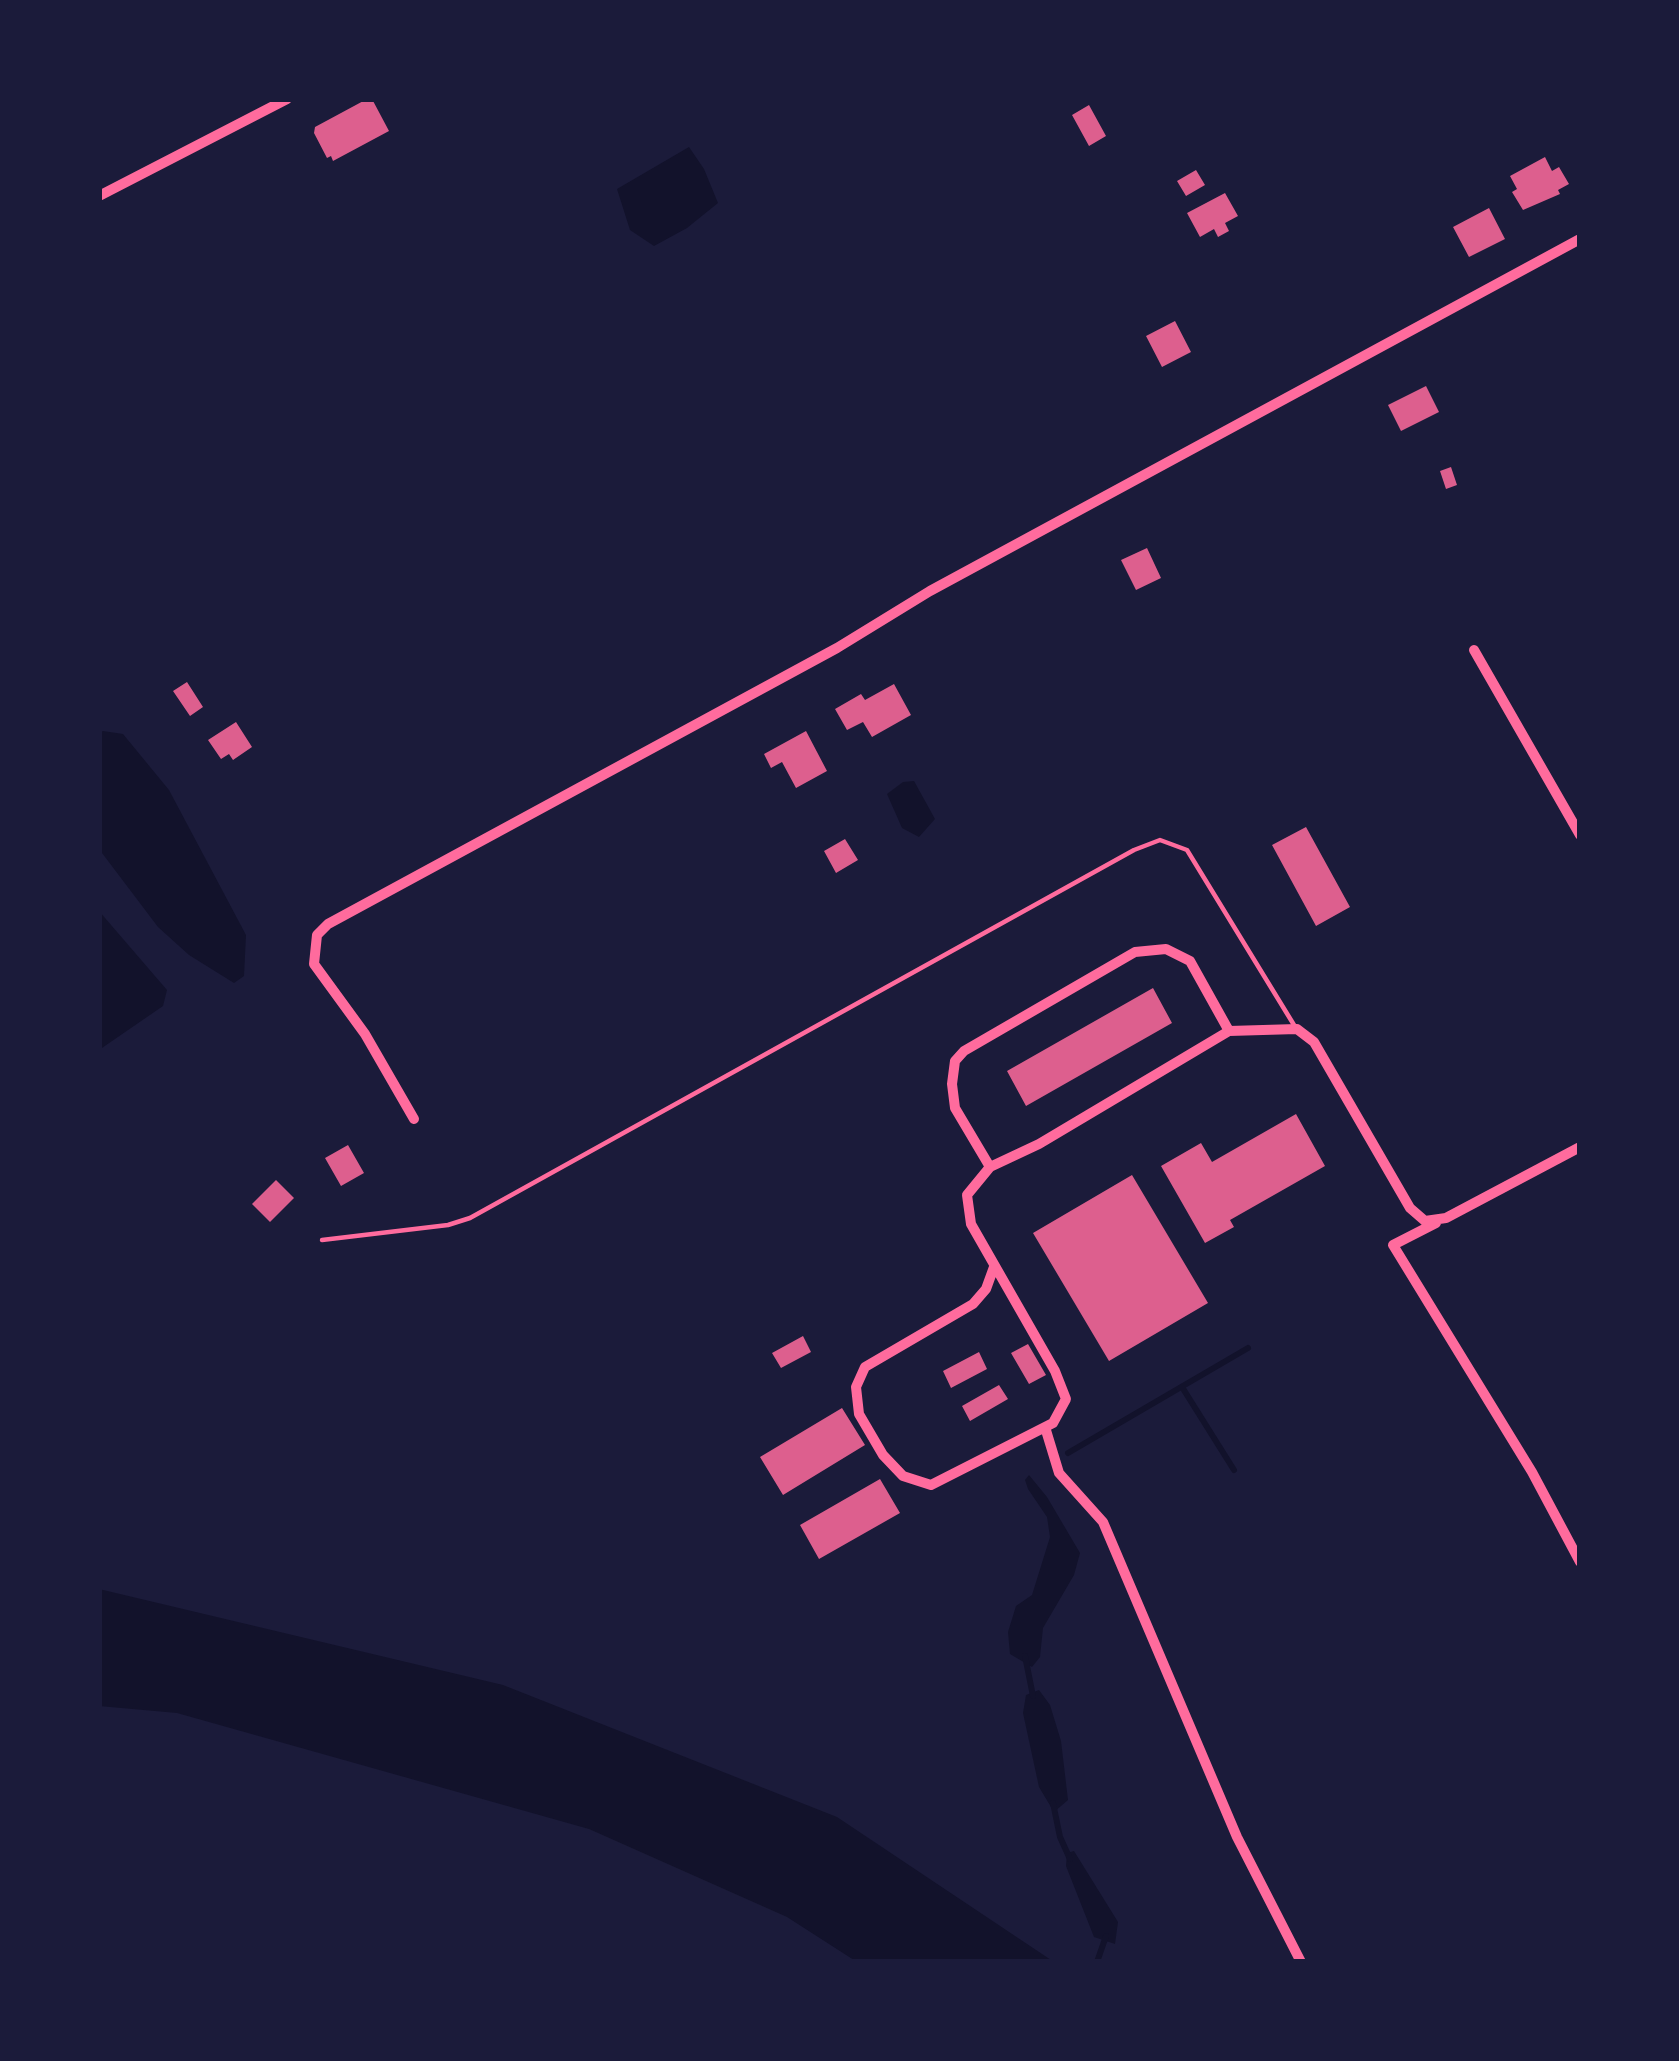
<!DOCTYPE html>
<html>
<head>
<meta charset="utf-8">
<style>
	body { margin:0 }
	#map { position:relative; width:1679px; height:2061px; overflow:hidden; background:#1b1b3a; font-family:Commissioner,sans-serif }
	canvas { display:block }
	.frame { position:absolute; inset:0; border:102px solid #1b1b3a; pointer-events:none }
</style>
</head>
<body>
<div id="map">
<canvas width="1679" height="2061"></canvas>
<div class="frame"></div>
</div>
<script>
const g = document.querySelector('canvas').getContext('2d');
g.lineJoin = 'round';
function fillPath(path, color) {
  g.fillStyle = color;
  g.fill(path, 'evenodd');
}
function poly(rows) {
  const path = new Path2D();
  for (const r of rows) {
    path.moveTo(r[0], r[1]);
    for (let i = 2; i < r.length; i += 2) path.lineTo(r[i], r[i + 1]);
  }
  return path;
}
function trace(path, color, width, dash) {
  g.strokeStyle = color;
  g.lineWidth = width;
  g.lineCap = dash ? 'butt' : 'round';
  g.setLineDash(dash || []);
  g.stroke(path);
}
const water = poly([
	[689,147,704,169,718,203,687,228,654,246,630,230,617,189],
	[103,731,123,734,169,790,246,935,244,976,234,983,189,955,158,927,99,849,99,733],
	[914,781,935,819,919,837,902,828,887,794,903,782],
	[99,911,167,990,163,1006,99,1050],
	[1029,1475,1047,1497,1080,1553,1074,1575,1043,1628,1040,1657,1032,1667,1010,1654,1008,1632,1016,1606,1032,1595,1050,1537,1047,1517,1028,1489,1025,1480],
	[99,1589,503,1685,837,1817,1054,1962,857,1962,787,1917,589,1829,177,1713,99,1706],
	[1039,1690,1050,1705,1061,1741,1068,1800,1054,1812,1039,1787,1023,1713,1026,1695],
	[1074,1851,1118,1922,1115,1944,1094,1937,1066,1866,1067,1853]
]);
const stream = poly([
	[1182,1387,1234,1470],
	[1068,1453,1248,1348],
	[1025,1656,1033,1696],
	[1053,1803,1060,1837,1070,1859],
	[1097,1962,1106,1936]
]);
const building = poly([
	[367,99,372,99,389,131,333,161,331,156,327,158,314,133,315,127],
	[1089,105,1106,136,1089,146,1072,115],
	[1545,157,1552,171,1559,167,1569,184,1558,190,1560,194,1523,210,1512,192,1517,189,1510,176],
	[1196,170,1205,185,1186,196,1177,181],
	[1225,193,1238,216,1225,223,1229,231,1218,237,1214,229,1200,237,1187,213],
	[1489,208,1505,239,1469,257,1453,227],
	[1175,321,1191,352,1162,367,1146,336],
	[1426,386,1439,412,1401,431,1388,405],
	[1451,467,1457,485,1446,489,1440,471],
	[1147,548,1161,578,1136,590,1121,560],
	[187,682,203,707,190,716,173,691],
	[894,684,911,715,872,737,863,722,847,730,835,709,861,694,865,700],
	[236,722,252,747,233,760,229,754,221,759,208,740],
	[806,731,827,771,796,788,782,762,771,768,764,754],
	[1306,827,1350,907,1316,926,1272,845],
	[845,839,858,860,836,873,824,851],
	[1153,988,1172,1023,1026,1106,1007,1071],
	[1296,1114,1325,1166,1230,1220,1234,1227,1205,1243,1161,1166,1201,1143,1212,1162],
	[348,1145,364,1173,341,1186,325,1158],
	[1132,1175,1208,1303,1109,1361,1033,1233],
	[276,1180,294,1198,270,1222,252,1204],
	[803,1336,811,1352,781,1368,772,1353],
	[1028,1344,1046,1375,1029,1384,1011,1353],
	[979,1352,987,1369,951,1388,943,1371],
	[999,1385,1008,1399,970,1421,962,1406],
	[842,1408,865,1445,783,1495,760,1457],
	[880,1479,900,1513,819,1559,800,1525]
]);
const service = poly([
	[322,1240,448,1225,470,1218,1134,850,1160,840,1187,850,1294,1025]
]);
const minor = poly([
	[99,196,287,99],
	[1474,650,1580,835],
	[414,1119,365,1034,314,964,317,935,328,924,837,648,930,591,1580,239],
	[990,1167,955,1108,952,1084,955,1061,964,1051,1135,952,1166,949,1190,961,1229,1031],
	[1436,1223,1393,1245,1532,1472,1580,1562],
	[994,1267,986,1289,973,1304,865,1367,856,1387,859,1414,883,1455,903,1476,931,1485,1053,1423,1066,1399,1055,1371,971,1224,967,1195,990,1167,1039,1144,1229,1031,1297,1029,1314,1042,1410,1208,1425,1221,1446,1218,1580,1147],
	[1045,1427,1059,1473,1103,1522,1237,1837,1301,1962]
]);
fillPath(water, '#12122b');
trace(stream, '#12122b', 6);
fillPath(building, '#dd5f8e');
trace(service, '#ff6b9d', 4.5);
trace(minor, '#ff6b9d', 10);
</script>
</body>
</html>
